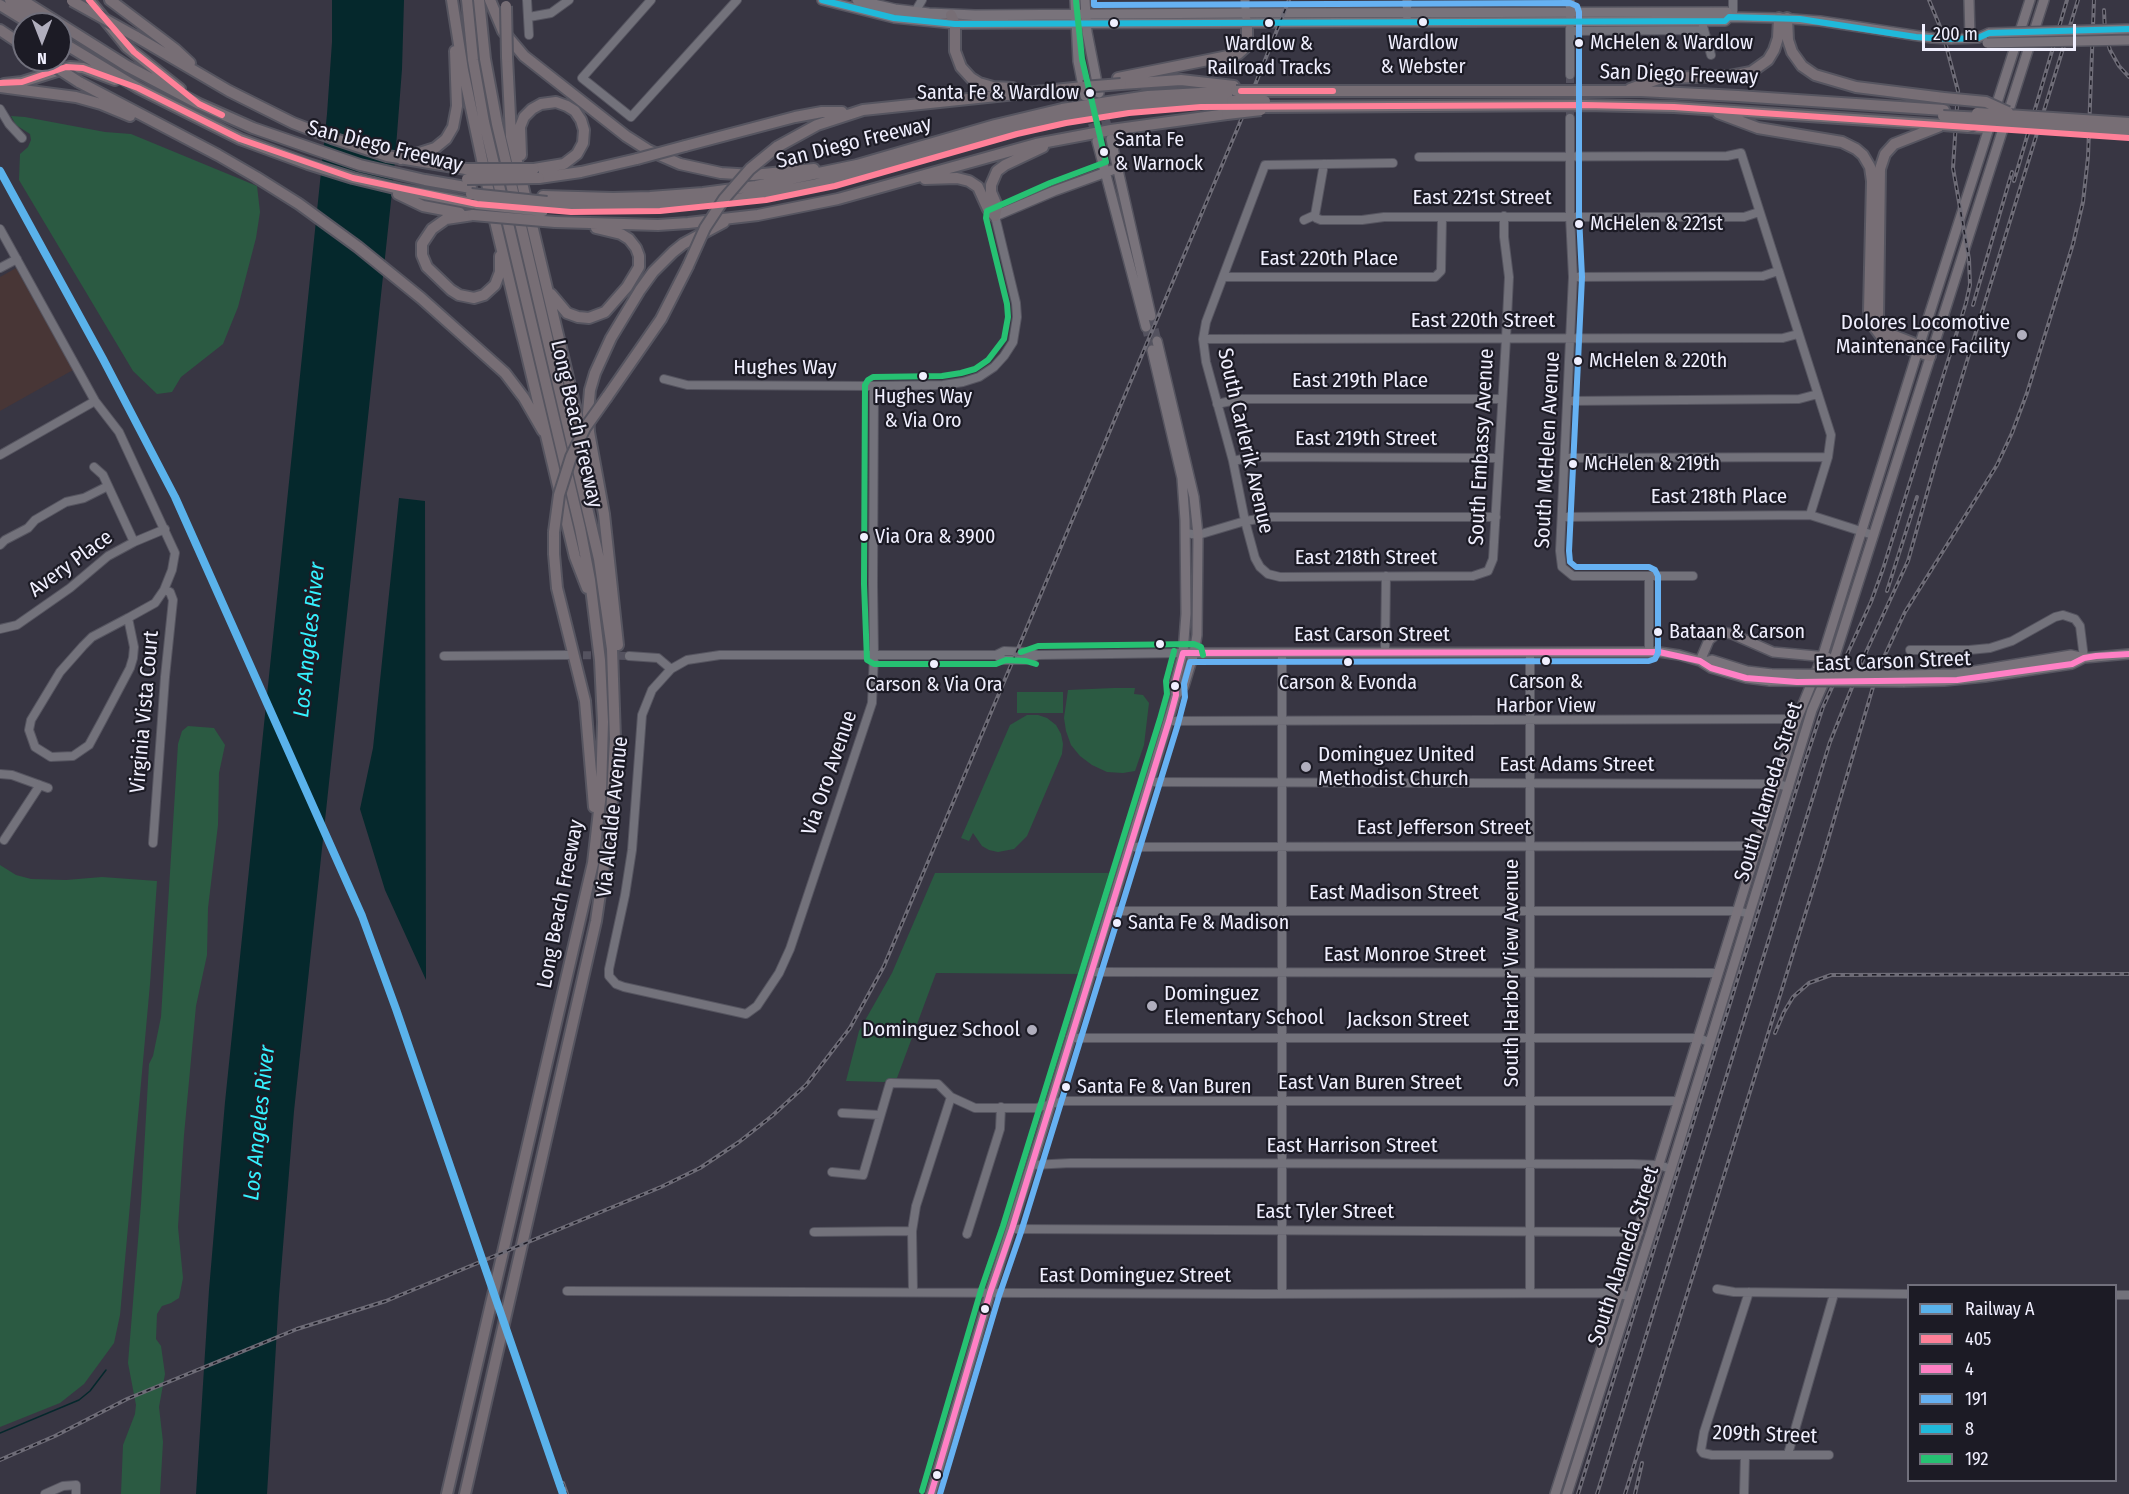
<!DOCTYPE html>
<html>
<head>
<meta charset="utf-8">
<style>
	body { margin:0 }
	#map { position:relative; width:2129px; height:1494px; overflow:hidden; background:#383643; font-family:"Fira Sans Condensed",sans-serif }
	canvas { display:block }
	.legend { position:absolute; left:1907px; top:1284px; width:210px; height:198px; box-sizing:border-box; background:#1c1b25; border:2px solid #71707c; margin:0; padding:8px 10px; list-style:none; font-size:18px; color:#f0effe }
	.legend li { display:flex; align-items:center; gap:12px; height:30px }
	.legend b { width:30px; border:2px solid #71707c }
	.north { position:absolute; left:12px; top:12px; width:60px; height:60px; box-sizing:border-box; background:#1c1b25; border:2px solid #71707c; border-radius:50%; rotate:180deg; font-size:16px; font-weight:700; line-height:24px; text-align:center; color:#f0effe }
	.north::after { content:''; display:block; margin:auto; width:21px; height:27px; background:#b0aebd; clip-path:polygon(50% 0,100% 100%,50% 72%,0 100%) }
	.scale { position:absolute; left:1922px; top:24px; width:154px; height:27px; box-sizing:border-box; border:3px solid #f0effe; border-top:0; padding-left:8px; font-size:18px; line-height:21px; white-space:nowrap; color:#f0effe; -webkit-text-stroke:4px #1c1b25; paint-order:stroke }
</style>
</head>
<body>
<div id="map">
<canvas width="2129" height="1494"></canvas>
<ul class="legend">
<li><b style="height:8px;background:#5ab2eb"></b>Railway A</li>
<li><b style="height:8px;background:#ff8098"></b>405</li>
<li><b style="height:8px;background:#ff80c5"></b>4</li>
<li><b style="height:8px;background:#66b1f2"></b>191</li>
<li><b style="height:8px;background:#20b9da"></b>8</li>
<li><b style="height:8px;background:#26c172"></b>192</li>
</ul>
<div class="north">N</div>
<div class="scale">200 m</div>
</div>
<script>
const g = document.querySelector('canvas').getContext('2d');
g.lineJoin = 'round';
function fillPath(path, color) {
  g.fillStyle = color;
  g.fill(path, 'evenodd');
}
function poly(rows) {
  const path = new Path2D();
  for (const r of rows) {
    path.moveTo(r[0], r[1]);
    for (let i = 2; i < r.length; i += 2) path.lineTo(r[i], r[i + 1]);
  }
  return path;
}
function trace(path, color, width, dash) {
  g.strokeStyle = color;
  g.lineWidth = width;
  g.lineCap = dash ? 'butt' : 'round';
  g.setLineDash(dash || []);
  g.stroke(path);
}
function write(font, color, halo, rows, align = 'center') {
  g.font = font + ' "Fira Sans Condensed",sans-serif';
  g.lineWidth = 4.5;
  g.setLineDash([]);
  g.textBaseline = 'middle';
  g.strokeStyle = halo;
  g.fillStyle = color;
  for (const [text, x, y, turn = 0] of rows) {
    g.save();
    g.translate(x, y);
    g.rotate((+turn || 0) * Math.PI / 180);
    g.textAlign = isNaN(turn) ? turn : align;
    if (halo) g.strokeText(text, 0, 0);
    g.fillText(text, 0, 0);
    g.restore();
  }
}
const education = poly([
	[16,268,73,370,0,411,0,277]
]);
const green = poly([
	[11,116,25,117,105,132,131,134,257,186,260,212,256,238,238,307,223,344,181,377,172,392,157,394,133,371,19,180,20,154,28,147,31,140,30,134,16,125],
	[1114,688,1135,688,1134,694,1143,695,1149,703,1144,745,1135,771,1123,773,1107,772,1092,765,1080,756,1071,745,1066,731,1064,718,1068,690],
	[1017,692,1063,692,1063,713,1017,713],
	[1027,715,1038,715,1047,718,1056,725,1061,734,1063,744,1062,754,1027,836,1014,849,998,852,989,850,982,846,973,833,969,841,961,838,1010,725],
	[188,726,214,728,225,745,219,773,218,825,208,908,207,955,196,1006,184,1135,178,1227,183,1278,179,1298,171,1303,162,1306,157,1314,156,1339,161,1346,165,1374,159,1407,163,1442,160,1494,121,1494,123,1445,135,1414,136,1405,128,1363,141,1204,149,1064,153,1056,161,1017,178,744,182,731],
	[0,865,16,875,31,879,66,880,102,877,157,881,150,984,120,1315,114,1343,84,1384,60,1403,0,1427],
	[935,873,1109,873,1078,974,936,973,897,1078,884,1082,846,1081,859,1031,892,973]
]);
const water = poly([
	[332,0,404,0,402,69,394,173,294,1111,279,1296,267,1494,196,1494,209,1290,225,1102,327,114,332,42],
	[399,498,425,501,426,980,385,890,360,809,373,748]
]);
const stream = poly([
	[0,1433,79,1400,90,1391,106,1370]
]);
const minorTunnel = poly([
	[1570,75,1570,118],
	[571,655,629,656]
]);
const majorTunnel = poly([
	[1102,107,1110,137],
	[1089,110,1097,140],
	[1151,316,1157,341],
	[1146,327,1152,350]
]);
const minor = poly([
	[527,0,529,35],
	[651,0,582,78,631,117,737,0],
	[1245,0,1246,16],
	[1407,0,1407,16],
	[915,12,922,0],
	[1570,16,1570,0],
	[529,17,551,13,569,0],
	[1733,17,1733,0],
	[1703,26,1711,55],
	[1570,28,1570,75],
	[1570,31,1703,30],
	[0,109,9,124,22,138],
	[1570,118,1570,216,1573,277,1560,551,1562,567,1573,576,1693,576],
	[1419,157,1727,156,1741,153,1831,435,1828,457,1810,515],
	[1393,163,1265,165,1206,322,1203,339,1206,362,1233,461,1245,521,1255,558,1260,567,1268,574,1280,577,1473,576,1488,571,1493,559,1506,339,1509,277,1504,237,1504,216],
	[1315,215,1316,218,1321,220,1362,220,1384,217,1744,217,1759,212],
	[1315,215,1324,164],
	[1304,220,1315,215],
	[0,229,95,401,119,432,175,553,172,570,164,590,155,603,128,618],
	[0,268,17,259],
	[1223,277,1435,277,1441,271,1442,218],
	[1573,277,1763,276,1778,271],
	[1203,339,1783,338,1798,334],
	[664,379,687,385,874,386,943,385,963,382,979,377,994,367,1004,356,1013,342,1017,317,1016,303,995,216],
	[1568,401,1799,399,1818,394],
	[1217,404,1240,399,1502,399],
	[0,455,95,401],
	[1565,458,1828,457],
	[1233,461,1252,457,1499,458],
	[94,467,103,475,134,542],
	[1562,517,1810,515,1873,535],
	[1186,533,1198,535,1245,521,1272,517,1496,517],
	[0,545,5,540,28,528,35,520,66,502,84,498,108,486],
	[128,618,134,647,133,658,130,668,102,721,89,745,73,756,51,757,35,747,29,730,31,720,60,672,83,646,92,637,128,618],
	[0,629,17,625,70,588,108,556,134,542,165,529],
	[1910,650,1969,650,1990,648,2012,641,2055,617,2063,615,2075,619,2080,626,2084,658],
	[1530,652,1530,1293],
	[1649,652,1649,576],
	[1282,653,1282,1294],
	[1385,653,1386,576],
	[996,655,1004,660,1026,660,1038,655,1183,653],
	[444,656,568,655],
	[629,656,658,658,671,669,687,660,720,655,996,655,1004,651,1027,652,1038,655],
	[671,669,652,690,642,715,632,850,625,895,609,969,609,976,616,984,624,987,746,1014,757,1006,779,973,790,949,872,703,874,655,873,584,874,386],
	[1169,721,1797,719],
	[0,774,12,775,48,788],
	[1149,782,1777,784,1789,787],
	[4,840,40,785],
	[153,843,165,677,173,600,170,592,164,590],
	[1130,847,1758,846],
	[1111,911,1738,911,1749,914],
	[1091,972,1718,973],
	[1070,1038,1698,1038,1709,1042],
	[842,1113,880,1115],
	[1032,1165,1071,1163,1633,1164,1659,1165,1671,1169],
	[832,1172,863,1175,890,1083,938,1084,951,1097,975,1108,1036,1108,1063,1101,1679,1101],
	[1012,1229,1639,1232],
	[814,1232,912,1231],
	[967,1234,1000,1129,1001,1107],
	[1717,1289,1734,1292,1908,1294],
	[567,1291,1258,1294,1611,1293,1630,1296],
	[913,1292,912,1231,916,1206,951,1097],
	[1749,1292,1704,1432,1701,1450,1703,1453,1712,1455,1829,1455],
	[2116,1295,2129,1295],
	[1788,1454,1834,1294],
	[45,1494,63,1486,76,1485,76,1494],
	[1744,1494,1745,1456]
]);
const major = poly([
	[822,0,894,18,955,24,1725,21,1729,17,1779,18,1820,21,1932,38],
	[857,0,895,9,929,13,975,15,1245,13,1727,12,1729,17],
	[1075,0,1078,61,1085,96],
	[1085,0,1087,32,1099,93],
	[1969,0,1970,38],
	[1951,39,1978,38,1989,33],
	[1111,139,1151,316],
	[1097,141,1146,327],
	[995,216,1054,191,1112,170],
	[1157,341,1194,497,1198,535,1197,635,1194,653,1184,686,1176,695],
	[1183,653,1659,652,1679,655,1700,661,1711,668,1746,678,1770,681],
	[1700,661,1709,640,1715,635,1723,632,1732,634,1773,652,1827,657],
	[1705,662,1712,660,1747,671,1772,674],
	[1905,675,1956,674,2071,655,2084,658],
	[1903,682,1944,681,1985,677,2072,664,2084,658,2129,654],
	[931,1494,990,1293,1040,1138,1176,695,1175,683,1183,653,1186,614,1185,520,1182,478,1152,350],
	[1555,1494,1619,1293,1797,719,1823,655,1923,334,2030,0],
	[1567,1494,1671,1169,1812,710,1834,659,2044,0]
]);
const highway = poly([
	[10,0,26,10],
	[22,0,127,66,199,104,253,128,360,165,425,180,471,188],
	[89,0,127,47,180,89],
	[110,0,175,49,190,63],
	[452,0,463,70,495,221,575,557,587,588],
	[490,0,503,31,524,56,626,136,648,150,680,164,721,173,753,175,814,169],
	[0,5,23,19],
	[19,10,42,24],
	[951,15,955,24,955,51,961,67,971,78,979,83,993,87,1013,88],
	[1787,18,1788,40,1792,52,1802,66,1815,75,1856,87,1944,98],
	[0,30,24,46],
	[135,36,229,91,293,123,332,138,387,156,466,169],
	[60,41,138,88,240,139,308,164,353,178,403,190,477,204],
	[507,57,511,136,583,441],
	[1118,78,1238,54,1247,46,1247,22],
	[79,82,218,155,256,177,299,204,358,247,421,298,505,373,524,398,543,431],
	[4,84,22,82,70,67,83,68,115,80],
	[1121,84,1181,80,1234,86],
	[0,87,76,97,101,104,130,116],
	[1630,89,1661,78,1730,76,1751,72,1768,60,1774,50,1778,38,1779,18],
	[1269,91,1641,91,1738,96,1944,110],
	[1263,107,1585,105,1674,107,1943,125],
	[1718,113,1758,128,1842,142,1856,149,1863,155,1870,167,1872,181,1869,311,1872,324,1884,340,1930,356],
	[1969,127,1987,128],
	[685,146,795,117,822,112,842,112],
	[777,147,817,125,863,110,1083,87],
	[521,155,520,127,524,117,532,109,541,104,556,102,567,106,575,111,581,120,584,130,583,143,577,154,564,164,534,169],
	[401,159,435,148,446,139,453,127,457,106,455,51],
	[539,178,581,172,637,159],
	[925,179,957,178,969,181,978,187,988,209,995,216],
	[398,194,423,206,460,213],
	[543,196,613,198,650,197,703,193,756,186,857,165,995,125,1062,109,1148,96,1236,91],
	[542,205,646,206,738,199,813,185,1046,121,1137,107,1176,103,1232,101],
	[473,215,446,219,432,229,422,244,422,255,427,267,451,290,459,295,474,298,484,295,495,285,500,272,500,256],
	[995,216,997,206,991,192,991,185,997,171,1005,165,1043,147],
	[555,222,658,225,688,223,758,215,838,199,1036,144,1111,130,1227,114],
	[551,294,567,313,578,317,589,318,605,312,627,287,639,267,639,256,636,248,629,239,621,234,596,228],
	[1915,344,1887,333,1880,325,1878,318,1880,169,1885,154,1894,144,1940,126],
	[607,397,661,319,688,266],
	[554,532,554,554,557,588,585,701,594,807],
	[618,645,604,514,589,432,588,413,590,390,595,373,611,338,640,290,653,272,673,252,683,244,724,222],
	[447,1494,593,863,601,793,603,722,600,660,590,580,580,528,484,122,473,60,467,0],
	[465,1494,596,921,611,818,615,739,612,649,599,559,497,124,485,59,479,0]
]);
const rail = poly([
	[2104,10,2105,33,2110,50,2119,66,2129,77],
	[2014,181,2067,0],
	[1973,305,2012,172],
	[1887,591,1917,497],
	[1775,1033,1784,1012,1793,997,1809,983,1831,975,2129,974],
	[0,1460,55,1436,127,1399,297,1329,386,1301,661,1187,700,1168,739,1142,772,1116,806,1085,850,1028,884,966,1239,125,1289,0],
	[563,1483,567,1494],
	[1578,1494,1803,768,1823,707,1871,602,1883,569,1966,303,1970,285,1969,259,1953,168,1958,91,1943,34,1929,0],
	[1597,1494,1830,742,1867,650,1908,561,1935,465,2078,0],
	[1625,1494,1823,857,1878,670,1905,612,1997,465,2012,433,2027,393,2073,244,2083,202,2088,157,2094,0],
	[1635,1494,1642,1463]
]);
const majorBridge = poly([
	[1989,33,2129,29],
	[1932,38,1951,39],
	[1987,43,2129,40],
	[1772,674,1905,675],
	[1770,681,1903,682]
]);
const highwayBridge = poly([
	[72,1,135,36],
	[506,6,507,57],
	[45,60,79,82],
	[1083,87,1121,84],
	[1236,91,1269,91],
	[1944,98,1986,102,2008,112],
	[1232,101,1265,101],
	[1977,113,2129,123],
	[1227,114,1261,110],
	[1943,116,1985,118],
	[1943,125,1968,127,1980,122,2129,132],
	[637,159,685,146],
	[466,169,534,169],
	[467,179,539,178],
	[471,194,547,202],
	[477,204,543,211],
	[473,215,555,222],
	[688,266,705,228,724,199,750,169,777,147],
	[554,532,559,495,571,457,585,428,607,397]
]);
const bus1 = poly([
	[89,0,134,52,199,104,222,115],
	[0,83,22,82,66,67,83,68,138,88,240,139,353,178,477,204,571,212,660,211,766,200,835,186,1017,134,1066,123,1129,113,1201,107,1585,105,1674,107,2129,138],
	[1241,91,1333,91]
]);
const bus2 = poly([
	[931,1494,990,1293,1012,1229,1169,721,1176,695,1175,683,1183,653,1659,652,1700,661,1711,668,1746,678,1797,682,1957,680,2072,664,2084,658,2096,656,2129,654]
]);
const bus3 = poly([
	[940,1494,999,1296,1021,1232,1178,724,1185,697,1184,684,1190,662,1649,661,1655,659,1658,653,1658,576,1655,570,1649,567,1576,567,1570,562,1569,551,1582,277,1579,216,1579,12,1577,6,1570,3,1094,5,1094,0]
]);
const bus4 = poly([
	[822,0,894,18,955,24,1725,21,1729,17,1800,19,1916,37,1951,39,1978,38,1989,33,2129,29]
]);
const bus5 = poly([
	[1021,652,1038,646,1194,644,1201,647,1203,655],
	[1036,664,1026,661,1006,660,996,664,874,664,867,660,864,584,865,385,868,380,873,377,942,376,961,373,975,369,988,360,1004,339,1008,317,1007,304,986,218,987,211,1050,183,1106,162,1082,59,1076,1],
	[922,1491,981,1290,1003,1226,1160,719,1167,694,1166,681,1174,651]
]);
const rail1 = poly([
	[0,171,103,359,175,497,362,916,396,1009,563,1494]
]);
const markers = [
	[1423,22,5,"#f0effe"],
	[1114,23,5,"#f0effe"],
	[1269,23,5,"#f0effe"],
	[1579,43,5,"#f0effe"],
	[1090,93,5,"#f0effe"],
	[1104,152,5,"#f0effe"],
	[1579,224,5,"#f0effe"],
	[2022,335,6,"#b0aebd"],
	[1578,361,5,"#f0effe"],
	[923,376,5,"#f0effe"],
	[1573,464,5,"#f0effe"],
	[864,537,5,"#f0effe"],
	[1658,632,5,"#f0effe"],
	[1160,644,5,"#f0effe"],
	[1546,661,5,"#f0effe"],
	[1348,662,5,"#f0effe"],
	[934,664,5,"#f0effe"],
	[1175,686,5,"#f0effe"],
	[1306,767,6,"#b0aebd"],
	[1117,923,5,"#f0effe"],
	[1152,1006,6,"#b0aebd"],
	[1032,1030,6,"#b0aebd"],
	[1066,1087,5,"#f0effe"],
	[985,1309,5,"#f0effe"],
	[937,1475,5,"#f0effe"]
];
const busNames = [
	["Wardlow",1423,43,"center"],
	["& Webster",1423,67,"center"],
	["McHelen & Wardlow",1590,43],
	["Wardlow &",1269,44,"center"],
	["Railroad Tracks",1269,68,"center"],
	["Santa Fe & Wardlow",1079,93,"right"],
	["Santa Fe",1115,140],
	["& Warnock",1115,164],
	["McHelen & 221st",1590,224],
	["McHelen & 220th",1589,361],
	["Hughes Way",923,397,"center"],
	["& Via Oro",923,421,"center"],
	["McHelen & 219th",1584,464],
	["Via Ora & 3900",875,537],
	["Bataan & Carson",1669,632],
	["Carson &",1546,682,"center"],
	["Harbor View",1546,706,"center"],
	["Carson & Evonda",1348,683,"center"],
	["Carson & Via Ora",934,685,"center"],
	["Santa Fe & Madison",1128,923],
	["Santa Fe & Van Buren",1077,1087]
];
const streetNames = [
	["San Diego Freeway",1679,75,2],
	["San Diego Freeway",854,143,-14],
	["San Diego Freeway",385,147,14],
	["East 221st Street",1482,198],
	["East 220th Place",1329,259],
	["East 220th Street",1483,321],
	["Hughes Way",785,368],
	["East 219th Place",1360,381],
	["Long Beach Freeway",576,424,77],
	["East 219th Street",1366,439],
	["South Carlerik Avenue",1245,441,77],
	["South Embassy Avenue",1482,447,-87],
	["South McHelen Avenue",1548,450,-87],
	["East 218th Place",1719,497],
	["East 218th Street",1366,558],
	["Avery Place",71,564,-36],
	["East Carson Street",1372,635],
	["East Carson Street",1893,662,-2],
	["Virginia Vista Court",145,712,-85],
	["East Adams Street",1577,765],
	["Via Oro Avenue",830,773,-71],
	["South Alameda Street",1769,792,-73],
	["Via Alcalde Avenue",613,817,-84],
	["East Jefferson Street",1444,828],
	["East Madison Street",1394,893],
	["Long Beach Freeway",561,904,-79],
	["East Monroe Street",1405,955],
	["South Harbor View Avenue",1512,973,-90],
	["Jackson Street",1408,1020],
	["East Van Buren Street",1370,1083],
	["East Harrison Street",1352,1146],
	["East Tyler Street",1325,1212],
	["South Alameda Street",1624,1256,-72],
	["East Dominguez Street",1135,1276],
	["209th Street",1765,1435,2]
];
const poiNames = [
	["Dolores Locomotive",2010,323],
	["Maintenance Facility",2010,347],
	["Dominguez United",1318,755,"left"],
	["Methodist Church",1318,779,"left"],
	["Dominguez",1164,994,"left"],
	["Elementary School",1164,1018,"left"],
	["Dominguez School",1020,1030]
];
const waterNames = [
	["Los Angeles River",310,640,-84],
	["Los Angeles River",260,1123,-84]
];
fillPath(education, '#483636');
fillPath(green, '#2b5a42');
fillPath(water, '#05282c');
trace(stream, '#05282c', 1.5);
trace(minorTunnel, '#54525f', 8, [8, 4]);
trace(majorTunnel, '#54525f', 9, [9, 4.5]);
trace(minor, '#565560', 10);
trace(major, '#565560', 12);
trace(highway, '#565560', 14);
trace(minor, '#73727b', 8);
trace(major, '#79737b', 9);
trace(highway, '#776e75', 10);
trace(rail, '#6e6c77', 4);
trace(rail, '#1c1b25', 1.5, [4.5]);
trace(majorBridge, '#565560', 12, []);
trace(highwayBridge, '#565560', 14, []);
trace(majorBridge, '#79737b', 9);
trace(highwayBridge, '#776e75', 10);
trace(bus1, '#ff8098', 6);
trace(bus2, '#ff80c5', 6);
trace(bus3, '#66b1f2', 6);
trace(bus4, '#20b9da', 6);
trace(bus5, '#26c172', 6);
trace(rail1, '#5ab2eb', 8);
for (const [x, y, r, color] of markers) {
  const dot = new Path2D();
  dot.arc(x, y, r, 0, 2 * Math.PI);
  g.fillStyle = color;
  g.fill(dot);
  trace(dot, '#1c1b25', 2);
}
write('20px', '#f0effe', '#1c1b25', busNames, 'left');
write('21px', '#f0effe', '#1c1b25', streetNames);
write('21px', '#f0effe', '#1c1b25', poiNames, 'right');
write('italic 22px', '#34f1fe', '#1c1b25', waterNames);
</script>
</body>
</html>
